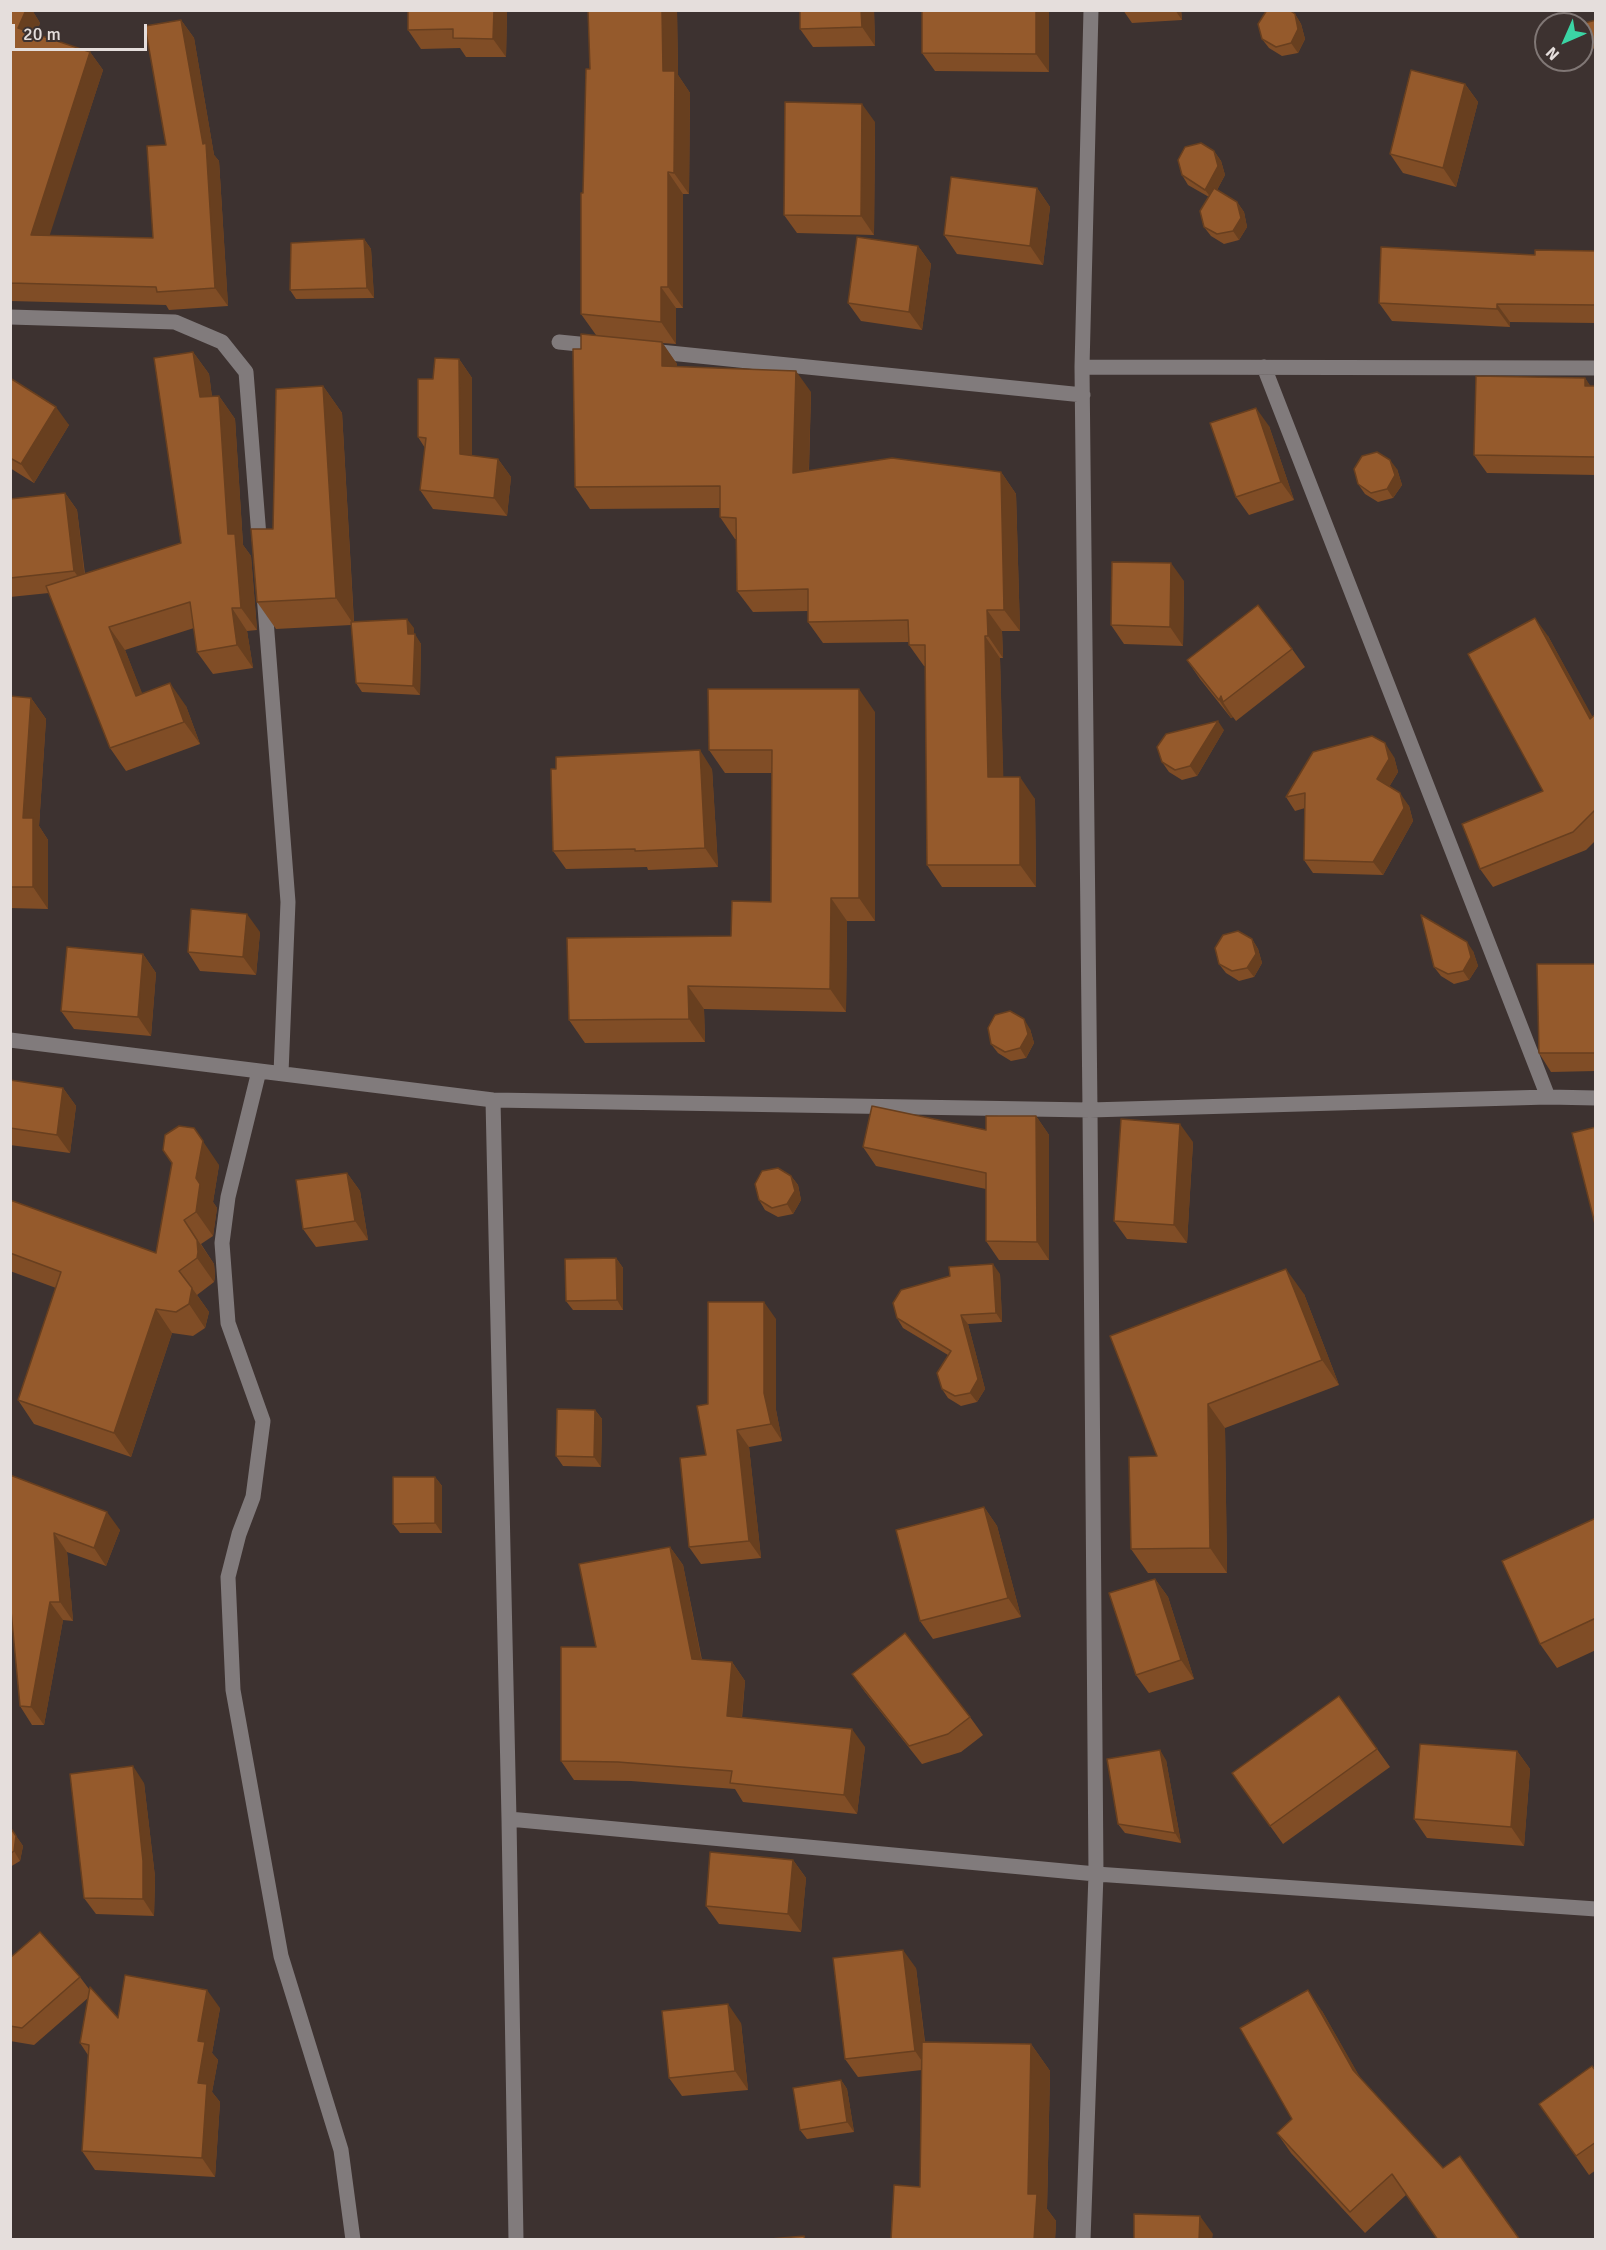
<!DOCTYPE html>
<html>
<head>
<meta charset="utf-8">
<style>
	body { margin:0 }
	#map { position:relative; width:1606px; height:2250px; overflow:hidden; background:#3d3230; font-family:Signika,sans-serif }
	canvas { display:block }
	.frame { position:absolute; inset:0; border:12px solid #e5dedc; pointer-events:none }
	.north { position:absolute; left:1534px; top:12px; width:60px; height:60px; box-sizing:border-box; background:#3d3230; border:2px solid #807775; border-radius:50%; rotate:225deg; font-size:16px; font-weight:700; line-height:24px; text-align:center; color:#e5dedc }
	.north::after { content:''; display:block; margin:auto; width:21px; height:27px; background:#3bd4a4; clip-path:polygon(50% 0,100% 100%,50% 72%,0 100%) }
	.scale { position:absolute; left:12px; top:24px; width:135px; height:27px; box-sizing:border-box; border:3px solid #e5dedc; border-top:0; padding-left:8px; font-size:18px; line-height:21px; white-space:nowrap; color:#e5dedc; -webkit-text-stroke:4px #3d3230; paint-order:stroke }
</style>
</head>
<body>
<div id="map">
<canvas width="1606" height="2250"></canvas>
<div class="frame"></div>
<div class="north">N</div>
<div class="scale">20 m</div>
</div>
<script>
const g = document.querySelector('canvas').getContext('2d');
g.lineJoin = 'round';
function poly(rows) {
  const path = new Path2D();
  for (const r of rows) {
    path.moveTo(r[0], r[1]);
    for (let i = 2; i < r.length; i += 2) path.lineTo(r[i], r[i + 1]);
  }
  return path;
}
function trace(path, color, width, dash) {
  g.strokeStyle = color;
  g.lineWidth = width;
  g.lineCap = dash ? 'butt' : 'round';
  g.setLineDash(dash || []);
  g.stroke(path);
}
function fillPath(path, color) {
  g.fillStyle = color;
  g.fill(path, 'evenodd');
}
const minor = poly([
	[10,317,175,322,222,342,246,372,260,549],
	[559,342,599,346],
	[650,351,1083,395],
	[1082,367,1596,368],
	[1264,367,1548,1097,1596,1098],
	[264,594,288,902,281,1073],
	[10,1040,493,1100,1090,1110,1082,367,1091,10],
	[259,1071,228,1197,222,1243,228,1323,263,1421,253,1497,239,1534,228,1577,233,1690,281,1956,341,2150,353,2240],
	[493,1100,509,1819,516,2240],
	[509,1819,1096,1874,1596,1909],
	[1083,2240,1096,1874,1090,1110,1548,1097]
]);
const wall = poly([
	[10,10,32,10,40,23,36,34,90,52,103,70,49,235,153,238,166,145,181,20,194,38,214,155,219,161,228,306,169,310,166,305,10,301],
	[408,10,507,10,506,57,466,57,460,48,421,49,408,30],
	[588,10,677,10,678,75,690,93,689,194,683,194,683,308,676,308,676,344,662,343,677,364,677,367,811,392,809,471,1001,472,1016,494,1020,631,1002,631,1003,658,1000,658,1003,777,1035,799,1036,887,942,887,927,865,925,666,924,666,909,645,909,642,823,643,808,622,808,611,753,612,737,591,736,539,735,539,720,517,720,508,590,509,575,487,581,349,596,335,581,314,583,193,590,69],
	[874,10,875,46,813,47,800,29],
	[922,10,1049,10,1049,72,935,71,922,53],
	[1123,10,1181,10,1182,20,1132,23],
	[1295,14,1301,24,1305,39,1298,53,1282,56,1269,48,1262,39],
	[1596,20,1596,51,1587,42,1582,35,1582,24],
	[1465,84,1478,102,1456,187,1403,173,1390,154],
	[875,122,874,235,797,233,784,215],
	[1214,151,1221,161,1225,175,1217,190,1237,202,1244,212,1247,227,1239,240,1224,244,1211,236,1204,227,1209,197,1188,185,1182,175],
	[1037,188,1050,207,1043,265,957,254,944,235],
	[364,239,371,249,374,298,296,299,290,290],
	[918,246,931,264,922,330,861,321,848,303],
	[1596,251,1596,323,1510,322,1510,327,1392,321,1379,303,1535,255],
	[193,352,209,374,212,397,219,396,235,419,243,545,251,556,257,630,247,631,253,668,213,674,197,652,194,628,125,650,142,694,186,706,200,744,126,771,110,748,49,593,10,597,10,499,65,493,77,510,85,574,181,543],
	[459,359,472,378,472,456,498,459,511,477,507,516,433,509,420,490,425,448,418,437,433,379],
	[10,378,69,425,34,483,10,468],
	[1585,378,1590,386,1596,386,1596,475,1487,473,1474,455],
	[323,386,342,413,354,622,414,628,414,634,421,644,420,695,362,692,356,683,351,625,276,629,257,602,273,529],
	[1269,426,1294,500,1249,515,1236,497],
	[1397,469,1402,485,1393,498,1378,502,1365,494,1358,484],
	[1184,581,1183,646,1124,644,1111,625],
	[1548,636,1592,717,1596,714,1596,840,1586,850,1493,887,1480,869,1543,791],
	[1292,649,1305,667,1236,721,1233,717,1231,718,1200,679,1187,660],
	[10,696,31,698,46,719,39,826,48,840,48,909,10,908],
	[875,712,875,921,847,921,846,1012,704,1009,705,1042,585,1043,569,1020,731,936,771,902,772,773,725,773,709,750],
	[1224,730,1197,776,1182,780,1169,772,1162,762],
	[1394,757,1398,772,1389,787,1409,806,1413,821,1383,875,1313,873,1304,860,1305,808,1295,811,1286,797],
	[712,769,718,867,648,870,647,867,566,869,553,851],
	[260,932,256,975,200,971,188,952],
	[1252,939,1258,949,1262,963,1254,977,1239,981,1226,973,1219,964],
	[1473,951,1478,966,1469,980,1454,984,1441,976,1434,967],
	[143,954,156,973,151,1036,74,1029,61,1011],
	[1596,964,1596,1071,1551,1072,1539,1053],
	[1030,1029,1034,1043,1026,1058,1011,1061,998,1053,991,1044],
	[10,1080,63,1088,76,1106,70,1153,10,1145],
	[1036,1116,1049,1135,1049,1260,999,1260,986,1241,986,1189,876,1166,863,1147,986,1130],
	[1193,1142,1187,1243,1127,1239,1114,1221],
	[163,1150,219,1165,213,1202,217,1208,213,1236,201,1244,214,1264,215,1276,214,1282,197,1295,209,1312,205,1328,193,1336,172,1333,131,1457,34,1424,18,1400,56,1288,10,1271,10,1200,156,1253,172,1163],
	[347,1173,360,1191,368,1240,316,1247,303,1229],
	[791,1176,798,1185,801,1200,793,1214,778,1217,765,1210,759,1200],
	[616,1258,623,1268,623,1310,573,1310,566,1301],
	[1000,1274,1002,1322,968,1324,985,1389,977,1402,961,1406,948,1398,942,1389,948,1355,903,1328,897,1318],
	[1304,1294,1339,1385,1225,1428,1227,1573,1148,1573,1131,1549,1157,1456],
	[776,1319,776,1410,782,1441,749,1447,761,1558,701,1564,689,1547,706,1455,708,1404],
	[595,1410,602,1419,601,1467,563,1466,556,1456],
	[10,1475,120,1530,106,1566,67,1552,73,1621,63,1620,44,1725,32,1725,20,1706],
	[435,1477,442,1486,442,1533,400,1533,393,1524],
	[984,1507,997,1526,1021,1617,933,1639,920,1621],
	[1596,1518,1596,1650,1557,1668,1540,1644],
	[670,1547,683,1565,702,1660,732,1662,745,1681,742,1718,865,1747,857,1814,743,1802,735,1789,631,1781,574,1780,561,1761,596,1647],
	[1155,1579,1168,1597,1194,1679,1149,1693,1136,1675],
	[852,1674,970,1717,983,1735,961,1752,922,1764,865,1692],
	[1339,1696,1390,1767,1283,1844,1232,1773],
	[1517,1751,1530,1769,1524,1846,1427,1838,1414,1819],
	[1166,1760,1181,1843,1125,1833,1118,1824],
	[144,1783,155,1877,154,1916,96,1914,84,1898],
	[10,1827,23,1846,20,1861,10,1867],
	[793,1860,806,1878,801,1932,719,1924,706,1906],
	[10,1958,80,1977,89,1989,118,2018,220,2008,212,2053,218,2060,212,2092,220,2102,215,2177,95,2170,82,2151,88,2055,80,2043,88,1998,34,2045,10,2041],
	[916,1968,925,2042,1031,2044,1050,2071,1047,2209,1056,2221,1055,2240,891,2240,920,2187,922,2070,858,2077,845,2059],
	[1322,2011,1360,2078,1406,2195,1365,2233,1291,2153,1277,2133,1292,2119],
	[741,2023,748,2090,682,2096,669,2078],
	[1596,2071,1596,2170,1589,2175,1539,2104],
	[841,2080,847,2089,854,2132,807,2139,800,2130]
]);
const shadedWall = poly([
	[26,10,32,10,40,23,31,46,18,28],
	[494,10,507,10,506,57,493,39],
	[662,10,677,10,678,75,690,93,689,194,674,173,663,71],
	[861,10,874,10,875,46,862,27],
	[1036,10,1049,10,1049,72,1036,54],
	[1175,10,1181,10,1182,20],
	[1295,14,1301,24,1305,39,1298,53,1291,43],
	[181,20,194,38,214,155,219,161,228,306,215,288,203,144],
	[90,52,103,70,44,253,31,235],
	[1465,84,1478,102,1456,187,1443,168],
	[862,104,875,122,874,235,861,216],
	[1214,151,1221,161,1225,175,1212,199,1205,190],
	[668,172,683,194,683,308,668,287],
	[1037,188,1050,207,1043,265,1030,246],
	[1237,202,1244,212,1247,227,1239,240,1233,231],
	[364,239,371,249,374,298,367,288],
	[918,246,931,264,922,330,909,312],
	[661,287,676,308,676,344,661,322],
	[1497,304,1510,322,1510,327,1497,309],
	[662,342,677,364,677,388,662,366],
	[193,352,209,374,215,420,200,397],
	[459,359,472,378,472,473,460,454],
	[796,371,811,392,808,495,793,473],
	[1585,378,1596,394,1585,386],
	[323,386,342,413,354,625,336,598],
	[219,396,235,419,243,545,251,556,257,630,241,608,228,534],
	[56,407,69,425,34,483,21,464],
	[1256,408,1269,426,1294,500,1281,482],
	[498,459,511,477,507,516,494,498],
	[1390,460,1397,469,1402,485,1393,498,1387,489],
	[1001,472,1016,494,1020,631,1004,610],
	[65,493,77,510,86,588,74,571],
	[1171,563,1184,581,1183,646,1170,627],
	[232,608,247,631,253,668,237,645],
	[987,610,1002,631,1003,658,988,636],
	[1535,618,1548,636,1596,723,1590,719],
	[407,619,414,628,414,643,408,634],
	[109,627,125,650,152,718,136,696],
	[415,634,421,644,420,695,413,686],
	[985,636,1000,658,1004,799,988,777],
	[170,683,186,706,200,744,184,722],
	[859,689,875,712,875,921,859,898],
	[1221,696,1223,702,1233,717,1231,718,1219,700],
	[31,698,46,719,39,826,48,840,48,909,33,887,23,818],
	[1218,721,1224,730,1197,776,1190,766],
	[1385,743,1394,757,1398,772,1386,792,1377,779],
	[700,750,712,769,718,867,705,848],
	[1020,777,1035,799,1036,887,1020,865],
	[1400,793,1409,806,1413,821,1383,875,1373,862],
	[831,898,847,921,846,1012,830,989],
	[247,914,260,932,256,975,243,957],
	[1252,939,1258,949,1262,963,1254,977,1247,968],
	[1467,942,1473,951,1478,966,1469,980,1463,971],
	[143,954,156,973,151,1036,138,1017],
	[688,986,704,1009,705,1042,689,1019],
	[1024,1019,1030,1029,1034,1043,1026,1058,1020,1048],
	[63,1088,76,1106,70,1153,57,1135],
	[1036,1116,1049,1135,1049,1260,1037,1242],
	[1180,1124,1193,1142,1187,1243,1174,1225],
	[194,1128,219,1165,213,1202,217,1208,213,1236,196,1212],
	[347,1173,360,1191,368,1240,355,1221],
	[791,1176,798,1185,801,1200,793,1214,787,1204],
	[184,1220,214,1264,215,1276,214,1282,197,1258],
	[616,1258,623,1268,623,1310,617,1300],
	[993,1264,1000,1274,1002,1322,996,1313],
	[1286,1269,1304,1294,1339,1385,1322,1360],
	[192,1288,209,1312,205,1328,189,1304],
	[764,1302,776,1319,776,1410,782,1441,771,1424,764,1393],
	[156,1309,172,1333,131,1457,114,1433],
	[961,1315,968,1324,985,1389,977,1402,970,1393],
	[1208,1404,1225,1428,1227,1573,1210,1548],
	[595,1410,602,1419,601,1467,594,1457],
	[737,1430,749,1447,761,1558,749,1541],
	[435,1477,442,1486,442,1533,435,1523],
	[984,1507,997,1526,1021,1617,1008,1598],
	[107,1512,120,1530,106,1566,94,1548],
	[54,1533,67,1552,73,1621,60,1602],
	[670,1547,683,1565,705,1678,692,1659],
	[1155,1579,1168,1597,1194,1679,1181,1660],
	[50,1602,63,1620,44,1725,31,1707],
	[732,1662,745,1681,740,1735,727,1716],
	[852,1729,865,1747,857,1814,844,1795],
	[1160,1750,1166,1760,1181,1843,1175,1833],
	[1517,1751,1530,1769,1524,1846,1511,1827],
	[133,1766,144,1783,155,1877,154,1916,143,1899],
	[10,1827,23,1846,20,1861,14,1851],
	[793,1860,806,1878,801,1932,788,1914],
	[903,1950,916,1968,928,2070,915,2051],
	[207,1990,220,2008,212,2053,218,2060,212,2092,220,2102,215,2177,202,2158,198,2083,198,2041],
	[1308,1990,1322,2011,1368,2091,1353,2070],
	[728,2004,741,2023,748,2090,735,2071],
	[1031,2044,1050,2071,1047,2209,1056,2221,1055,2240,1034,2240,1028,2194],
	[841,2080,847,2089,854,2132,847,2122],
	[1200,2216,1213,2234,1212,2240,1199,2240]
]);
const building = poly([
	[10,10,26,10,18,28,90,52,31,235,153,238,147,146,166,145,145,26,181,20,203,144,206,143,215,288,157,292,156,287,10,283,10,10],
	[408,10,494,10,493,39,453,38,453,29,408,30,408,10],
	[588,10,662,10,663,71,675,71,674,173,668,172,668,287,661,287,661,322,581,314,581,193,583,193,586,69,590,69,588,10],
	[800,10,861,10,862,27,800,29,800,10],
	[922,10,1036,10,1036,54,922,53,922,10],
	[1267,10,1289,10,1295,14,1298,29,1291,43,1276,47,1262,39,1258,24,1267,10],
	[1596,20,1596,46,1582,32,1582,24,1581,24,1596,20],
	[1411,70,1465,84,1443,168,1390,154,1411,70],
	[785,102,862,104,861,216,784,215,785,102],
	[1201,143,1214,151,1218,166,1205,190,1182,175,1178,160,1185,147,1201,143],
	[951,177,1037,188,1030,246,944,235,951,177],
	[1214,188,1237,202,1241,218,1233,231,1217,234,1204,227,1200,211,1214,188],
	[857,237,918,246,909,312,848,303,857,237],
	[364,239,367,288,290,290,291,243,364,239],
	[1381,247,1535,255,1535,250,1596,251,1596,305,1497,304,1497,309,1379,303,1381,247],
	[581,334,662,342,662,366,796,371,793,473,892,458,1001,472,1004,610,987,610,988,636,985,636,988,777,1020,777,1020,865,927,865,925,645,909,645,908,620,808,622,808,589,737,591,736,518,720,517,720,486,575,487,573,349,581,349,581,334],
	[193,352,200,397,219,396,228,534,235,534,241,608,232,608,237,645,197,652,190,602,109,627,136,696,170,683,184,722,110,748,46,586,181,543,154,358,193,352],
	[435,358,459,359,460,454,498,459,494,498,420,490,426,438,418,437,418,379,433,379,435,358],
	[1476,376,1585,378,1585,386,1596,386,1596,457,1474,455,1476,376],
	[10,378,56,407,21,464,10,458,10,378],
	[323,386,336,598,257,602,251,529,273,529,276,389,323,386],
	[1256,408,1281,482,1236,497,1210,423,1256,408],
	[1377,452,1390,460,1395,475,1387,489,1371,493,1358,484,1354,469,1362,456,1377,452],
	[65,493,74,571,10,578,10,499,65,493],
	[1112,562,1171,563,1170,627,1111,625,1112,562],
	[1258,605,1292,649,1223,702,1221,696,1219,700,1187,660,1258,605],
	[1535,618,1590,719,1596,714,1596,809,1573,832,1480,869,1462,824,1543,791,1468,654,1535,618],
	[407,619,408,634,415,634,413,686,356,683,351,622,407,619],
	[708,689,859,689,859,898,831,898,830,989,688,986,689,1019,569,1020,567,938,731,936,732,901,771,902,772,750,709,750,708,689],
	[10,696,31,698,23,818,33,818,33,887,10,887,10,696],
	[1218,721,1190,766,1175,770,1162,762,1157,747,1166,734,1218,721],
	[1372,736,1385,743,1389,759,1377,779,1400,793,1404,808,1373,862,1304,860,1305,793,1286,797,1313,752,1372,736],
	[700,750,705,848,635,851,635,849,553,851,551,769,556,769,556,757,700,750],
	[191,909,247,914,243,957,188,952,191,909],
	[1421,915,1467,942,1471,957,1463,971,1448,974,1434,967,1421,915],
	[1238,931,1252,939,1256,954,1247,968,1232,971,1219,964,1215,948,1223,935,1238,931],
	[67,947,143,954,138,1017,61,1011,67,947],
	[1537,964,1596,964,1596,1053,1539,1053,1537,964],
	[1010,1011,1024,1019,1028,1034,1020,1048,1005,1052,991,1044,988,1028,995,1015,1010,1011],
	[10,1080,63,1088,57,1135,10,1128,10,1080],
	[872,1106,986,1130,986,1116,1036,1116,1037,1242,986,1241,986,1173,863,1147,872,1106],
	[1121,1119,1180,1124,1174,1225,1114,1221,1121,1119],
	[179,1126,194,1128,203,1141,196,1178,200,1184,196,1212,184,1220,197,1240,198,1252,197,1258,179,1271,192,1288,189,1304,176,1312,156,1309,114,1433,18,1400,61,1272,10,1253,10,1200,156,1253,172,1163,163,1150,165,1135,179,1126],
	[1596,1127,1596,1228,1572,1133,1596,1127],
	[778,1168,791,1176,795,1191,787,1204,772,1208,759,1200,755,1184,762,1171,778,1168],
	[347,1173,355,1221,303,1229,296,1180,347,1173],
	[616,1258,617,1300,566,1301,565,1259,616,1258],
	[993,1264,996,1313,961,1315,978,1379,970,1393,955,1396,942,1389,937,1373,951,1351,897,1318,893,1303,901,1290,950,1276,949,1267,993,1264],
	[1286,1269,1322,1360,1208,1404,1210,1548,1131,1549,1129,1457,1157,1456,1110,1336,1286,1269],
	[708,1302,764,1302,764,1393,771,1424,737,1430,749,1541,689,1547,680,1458,706,1455,697,1406,708,1404,708,1302],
	[557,1409,595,1410,594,1457,556,1456,557,1409],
	[10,1475,107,1512,94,1548,54,1533,60,1602,50,1602,31,1707,20,1706,10,1600,10,1475],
	[393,1477,435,1477,435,1523,393,1524,393,1477],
	[984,1507,1008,1598,920,1621,896,1530,984,1507],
	[1596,1518,1596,1618,1540,1644,1502,1561,1596,1518],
	[670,1547,692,1659,732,1662,727,1716,852,1729,844,1795,730,1783,732,1771,618,1762,561,1761,561,1647,596,1647,579,1564,670,1547],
	[1155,1579,1181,1660,1136,1675,1109,1593,1155,1579],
	[905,1633,970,1717,948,1734,909,1746,852,1674,905,1633],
	[1339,1696,1377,1749,1270,1826,1232,1773,1339,1696],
	[1420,1744,1517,1751,1511,1827,1414,1819,1420,1744],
	[1160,1750,1175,1833,1118,1824,1107,1759,1160,1750],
	[133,1766,143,1861,143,1899,84,1898,70,1774,133,1766],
	[10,1827,16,1836,14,1851,10,1854,10,1827],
	[710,1852,793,1860,788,1914,706,1906,710,1852],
	[40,1932,80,1977,22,2028,10,2026,10,1958,40,1932],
	[903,1950,915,2051,845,2059,833,1958,903,1950],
	[125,1975,207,1990,198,2041,205,2042,198,2083,207,2084,202,2158,82,2151,89,2045,80,2043,90,1987,118,2018,125,1975],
	[1308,1990,1353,2070,1443,2168,1460,2156,1520,2240,1438,2240,1392,2174,1350,2212,1277,2133,1292,2119,1240,2028,1308,1990],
	[728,2004,735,2071,669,2078,662,2011,728,2004],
	[922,2042,1031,2044,1028,2194,1037,2194,1034,2240,891,2240,894,2185,920,2187,922,2042],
	[1592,2066,1596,2071,1596,2142,1576,2156,1539,2104,1592,2066],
	[841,2080,847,2122,800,2130,793,2088,841,2080],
	[1134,2214,1200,2216,1199,2240,1134,2240,1134,2214],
	[804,2236,805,2240,759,2240,804,2236]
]);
trace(minor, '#817b7c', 15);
fillPath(wall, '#804d26');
fillPath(shadedWall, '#683f1f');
fillPath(building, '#955a2c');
trace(building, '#683f1f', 1.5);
</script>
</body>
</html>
